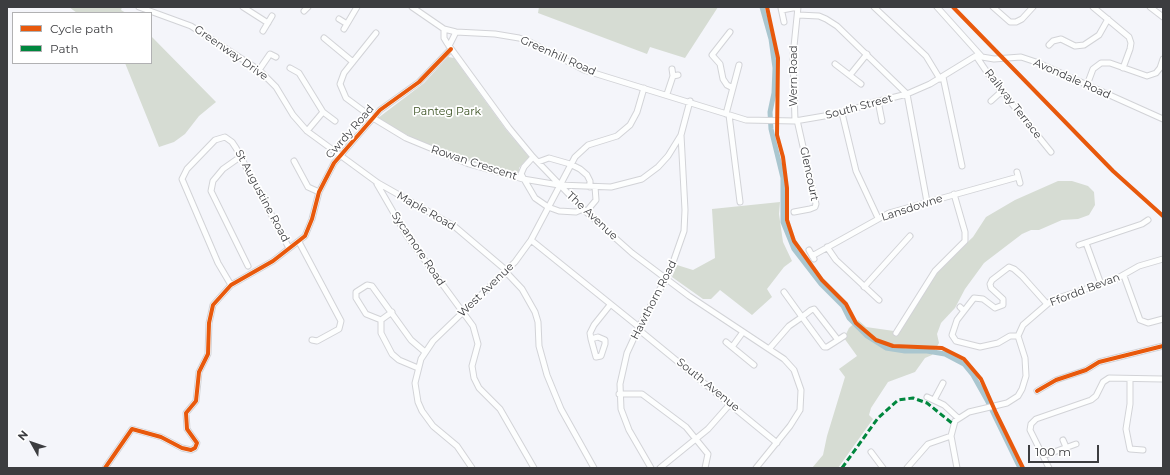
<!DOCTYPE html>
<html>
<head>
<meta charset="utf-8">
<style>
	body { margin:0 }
	#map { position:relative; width:1170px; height:475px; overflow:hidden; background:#f4f5fa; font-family:Montserrat,sans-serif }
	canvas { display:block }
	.frame { position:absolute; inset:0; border:8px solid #3c3d40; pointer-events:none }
	.legend { position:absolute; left:12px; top:12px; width:140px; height:52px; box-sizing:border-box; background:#fff; border:1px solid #b1b1b3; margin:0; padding:5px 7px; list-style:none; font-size:12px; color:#3c3d40 }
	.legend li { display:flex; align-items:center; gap:8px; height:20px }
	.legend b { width:20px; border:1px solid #b1b1b3 }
	.north { position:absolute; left:12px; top:423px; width:40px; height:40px; -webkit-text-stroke:3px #fff; paint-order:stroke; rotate:310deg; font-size:11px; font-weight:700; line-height:16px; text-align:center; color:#3c3d40 }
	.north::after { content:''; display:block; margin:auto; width:14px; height:18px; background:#3c3d40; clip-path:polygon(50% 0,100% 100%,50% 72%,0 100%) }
	.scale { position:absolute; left:1028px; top:445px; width:71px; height:18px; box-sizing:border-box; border:2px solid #3c3d40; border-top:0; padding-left:5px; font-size:12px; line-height:14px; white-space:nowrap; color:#3c3d40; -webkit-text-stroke:3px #fff; paint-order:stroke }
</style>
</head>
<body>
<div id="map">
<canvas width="1170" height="475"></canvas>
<div class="frame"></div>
<ul class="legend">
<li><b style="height:5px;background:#e8590c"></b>Cycle path</li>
<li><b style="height:5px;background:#00873e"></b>Path</li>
</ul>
<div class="north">N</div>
<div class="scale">100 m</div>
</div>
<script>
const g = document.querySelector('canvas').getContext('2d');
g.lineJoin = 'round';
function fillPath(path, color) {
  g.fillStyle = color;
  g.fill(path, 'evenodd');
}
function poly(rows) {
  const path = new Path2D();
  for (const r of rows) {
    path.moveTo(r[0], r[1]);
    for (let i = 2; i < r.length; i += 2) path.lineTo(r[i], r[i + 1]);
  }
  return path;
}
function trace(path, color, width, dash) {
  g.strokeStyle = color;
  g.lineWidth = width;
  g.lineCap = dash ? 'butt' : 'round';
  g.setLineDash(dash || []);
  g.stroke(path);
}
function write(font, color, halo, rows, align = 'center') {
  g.font = font + ' Montserrat,sans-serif';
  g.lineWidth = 3.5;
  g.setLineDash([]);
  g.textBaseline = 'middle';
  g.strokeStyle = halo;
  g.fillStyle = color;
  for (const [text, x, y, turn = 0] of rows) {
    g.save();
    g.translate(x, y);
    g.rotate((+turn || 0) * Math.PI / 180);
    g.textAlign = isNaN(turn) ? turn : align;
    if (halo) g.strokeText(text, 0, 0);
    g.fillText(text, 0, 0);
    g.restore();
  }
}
const green = poly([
	[69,7,122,7,121,10,126,13,77,13],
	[539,7,718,7,685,58,650,47,647,54,538,13],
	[151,36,216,102,199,116,185,134,174,142,159,147,125,63,151,63],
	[448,57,454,58,507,131,529,157,519,168,519,176,467,160,422,143,383,122,378,118,424,83],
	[1058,181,1072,181,1088,186,1094,192,1095,205,1089,215,1078,219,1062,220,1039,230,1031,230,1022,234,984,263,965,289,955,308,941,323,937,334,939,343,932,355,925,358,915,372,888,382,871,408,869,415,873,419,838,468,812,468,823,455,827,436,845,377,839,369,857,356,844,338,849,328,858,320,866,327,894,331,901,328,936,272,973,237,986,217,1015,200],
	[780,202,779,214,783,242,792,261,784,267,767,289,772,297,752,315,720,290,711,299,703,299,672,277,677,265,693,270,715,258,712,209]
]);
const canal = poly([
	[762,7,771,39,775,68,774,93,770,112,771,129,783,178,783,222,794,249,821,284,843,306,849,318,867,336,886,348,905,351,927,351,945,354,964,364,973,375,987,400,1020,468]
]);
const minor = poly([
	[139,7,191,26,259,70,276,87,293,115,307,131,378,183,454,226,507,271],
	[243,7,268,23],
	[412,7,444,29,456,32,495,34,519,38,530,42,584,70,746,120,795,121,842,113,871,103,907,94,930,84,979,54],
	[874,7,926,56,940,79],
	[937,7,982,57,994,59,1021,57,1036,62,1163,119],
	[993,7,1010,22,1016,22,1022,19,1033,7],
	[1093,7,1129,37,1131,43,1130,49,1123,68],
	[1150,7,1163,17],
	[781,8,784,22],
	[782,10,798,7],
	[304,11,308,7],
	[798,15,819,16,826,19,837,26,907,94,927,202],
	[339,19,347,24],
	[344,29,357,7],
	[444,29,444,38,447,43,509,128,533,157,586,212,632,253,689,296,784,359,794,370,801,390,800,410,790,426,756,468],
	[263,31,272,16],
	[730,32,712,55,720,64,723,79,727,85,733,88],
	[376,33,344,73,340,84,346,98,373,118,406,138,469,164,523,179,559,185,611,187,642,179,658,167,668,156,681,135],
	[324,38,353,62],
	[1049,45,1053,41,1061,39,1075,46,1084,45,1099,35,1108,19],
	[449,46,456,32],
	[976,56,991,78,1051,152],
	[835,64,861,84],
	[290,68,299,73,323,112,335,121],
	[672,69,673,76,678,75],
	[259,70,270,54,276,57],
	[850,75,867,54],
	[943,77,962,166],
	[1087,85,1093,69,1101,63,1110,63,1147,76,1156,73,1160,68,1163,59],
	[667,94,673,76],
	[878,101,882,121],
	[991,101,1002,91],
	[842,113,856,171,878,218],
	[726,114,739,65],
	[729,115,740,202],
	[795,121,793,56,798,7],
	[307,131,323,112],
	[240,157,223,169,213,181,211,191,248,266],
	[533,157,524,167,521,174,535,198,548,207,559,211,576,212,583,209],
	[294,161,308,187,319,192],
	[538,162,549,158,570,164,580,169,587,175,590,181,590,187],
	[1017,172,1020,183],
	[378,183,377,184,384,196,407,236,473,326,478,344,472,366,474,378,479,388,500,409,534,468],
	[586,212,596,200,595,187],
	[794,212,810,209,815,207,816,204,797,120],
	[531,240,639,327],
	[299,242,341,321,339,329,317,341,312,340],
	[1086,243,1101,284],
	[1079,245,1142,224,1148,220],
	[827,247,836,260,879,300],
	[809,250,814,259],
	[812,256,889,213,1018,177],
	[506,272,522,289,535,312,538,322,539,346,547,375,561,409,594,468],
	[1124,276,1140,320,1148,323,1163,319],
	[231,285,218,263,182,179,187,169,215,140,225,137,232,142,236,148,289,248],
	[864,287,910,236],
	[960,307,964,311],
	[381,320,392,312],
	[638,329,777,443],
	[743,332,732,347,754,365],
	[896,333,935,271,965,241,965,232,954,194],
	[1018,336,1010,336,998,343,980,347,956,341,952,335,957,320,974,298,983,299,995,308,1003,305,1003,299,991,288,990,284,992,280,1009,267,1014,269,1022,276,1047,304],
	[591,339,598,337,605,340,605,344,601,356,596,357,591,339,590,333,594,325,610,305],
	[838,340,844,336],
	[726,342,732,347],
	[769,349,789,326,802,317,811,310,814,309,838,340,827,347,824,347,802,317,784,292],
	[418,368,399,360,392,354,381,333,381,320,366,314,356,298,356,292,367,285,372,286,411,340,425,352],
	[1130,379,1130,404,1126,429,1130,449,1143,450],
	[1037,391,1056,380,1086,370,1099,362,1163,346],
	[619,394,642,394,686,427,708,454,705,468],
	[927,397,944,405,958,418],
	[934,400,943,383],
	[1063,440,1066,447],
	[871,452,883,468],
	[1043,456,1076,444],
	[105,468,132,429,161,437,182,448,191,450,195,448,197,443,187,429,186,413,196,401,199,372,208,354,209,323,213,305,231,285,273,261,305,236,312,219,319,192,334,163,380,110,419,82,451,49],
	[472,468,457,446,433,426,422,411,418,402,415,383,421,359,433,341,515,262,531,240,575,157,588,145,617,136,630,125,637,112,644,88],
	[651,468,629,430,621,409,620,384,627,353,639,327,670,271,684,231,685,210,681,135,690,101],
	[660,468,708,429,730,404],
	[907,468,928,444,951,436],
	[957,468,951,436,955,421,969,412,1007,403,1018,396,1022,389,1026,376,1025,358,1018,336,1023,325,1052,300,1116,279,1139,266,1163,259],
	[1049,468,1030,430,1031,424,1036,419,1091,400,1096,396,1103,382,1109,378,1163,379]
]);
const quiet = poly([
	[842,468,878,418,898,400,913,398,927,403,953,424]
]);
const cycleway = poly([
	[767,7,778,58,777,135,783,157,787,188,787,220,794,241,822,280,846,304,856,323,876,340,893,346,942,348,964,359,981,379,996,413,1023,468],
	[953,7,1113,171,1163,216],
	[1037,391,1056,380,1086,370,1099,362,1163,346],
	[105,468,132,429,161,437,182,448,191,450,195,448,197,443,187,429,186,413,196,401,199,372,208,354,209,323,213,305,231,285,273,261,305,236,312,219,319,192,334,163,380,110,419,82,451,49]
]);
const streetNames = [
	["Greenway Drive",231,53,35],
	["Greenhill Road",558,56,24],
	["Wern Road",794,76,-90],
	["Avondale Road",1072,79,24],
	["Railway Terrace",1013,104,52],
	["South Street",859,107,-15],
	["Cwrdy Road",350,132,-49],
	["Rowan Crescent",474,163,18],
	["Glencourt",809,174,78],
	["St Augustine Road",262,196,62],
	["Lansdowne",912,208,-18],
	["Maple Road",426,211,30],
	["The Avenue",592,216,43],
	["Sycamore Road",418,249,56],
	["West Avenue",486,290,-44],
	["Ffordd Bevan",1085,290,-21],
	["Hawthorn Road",654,300,-63],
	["South Avenue",708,385,39]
];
const parkNames = [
	["Panteg Park",447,112]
];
fillPath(green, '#d6dcd3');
trace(canal, '#aac6cf', 5);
trace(minor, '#d2d3d7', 7);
trace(minor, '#fdfefe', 5);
trace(quiet, '#00873e', 3, [6, 3]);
trace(cycleway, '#e8590c', 4);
write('11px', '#3c3d40', '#fff', streetNames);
write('11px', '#3b5223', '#fff', parkNames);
</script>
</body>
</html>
